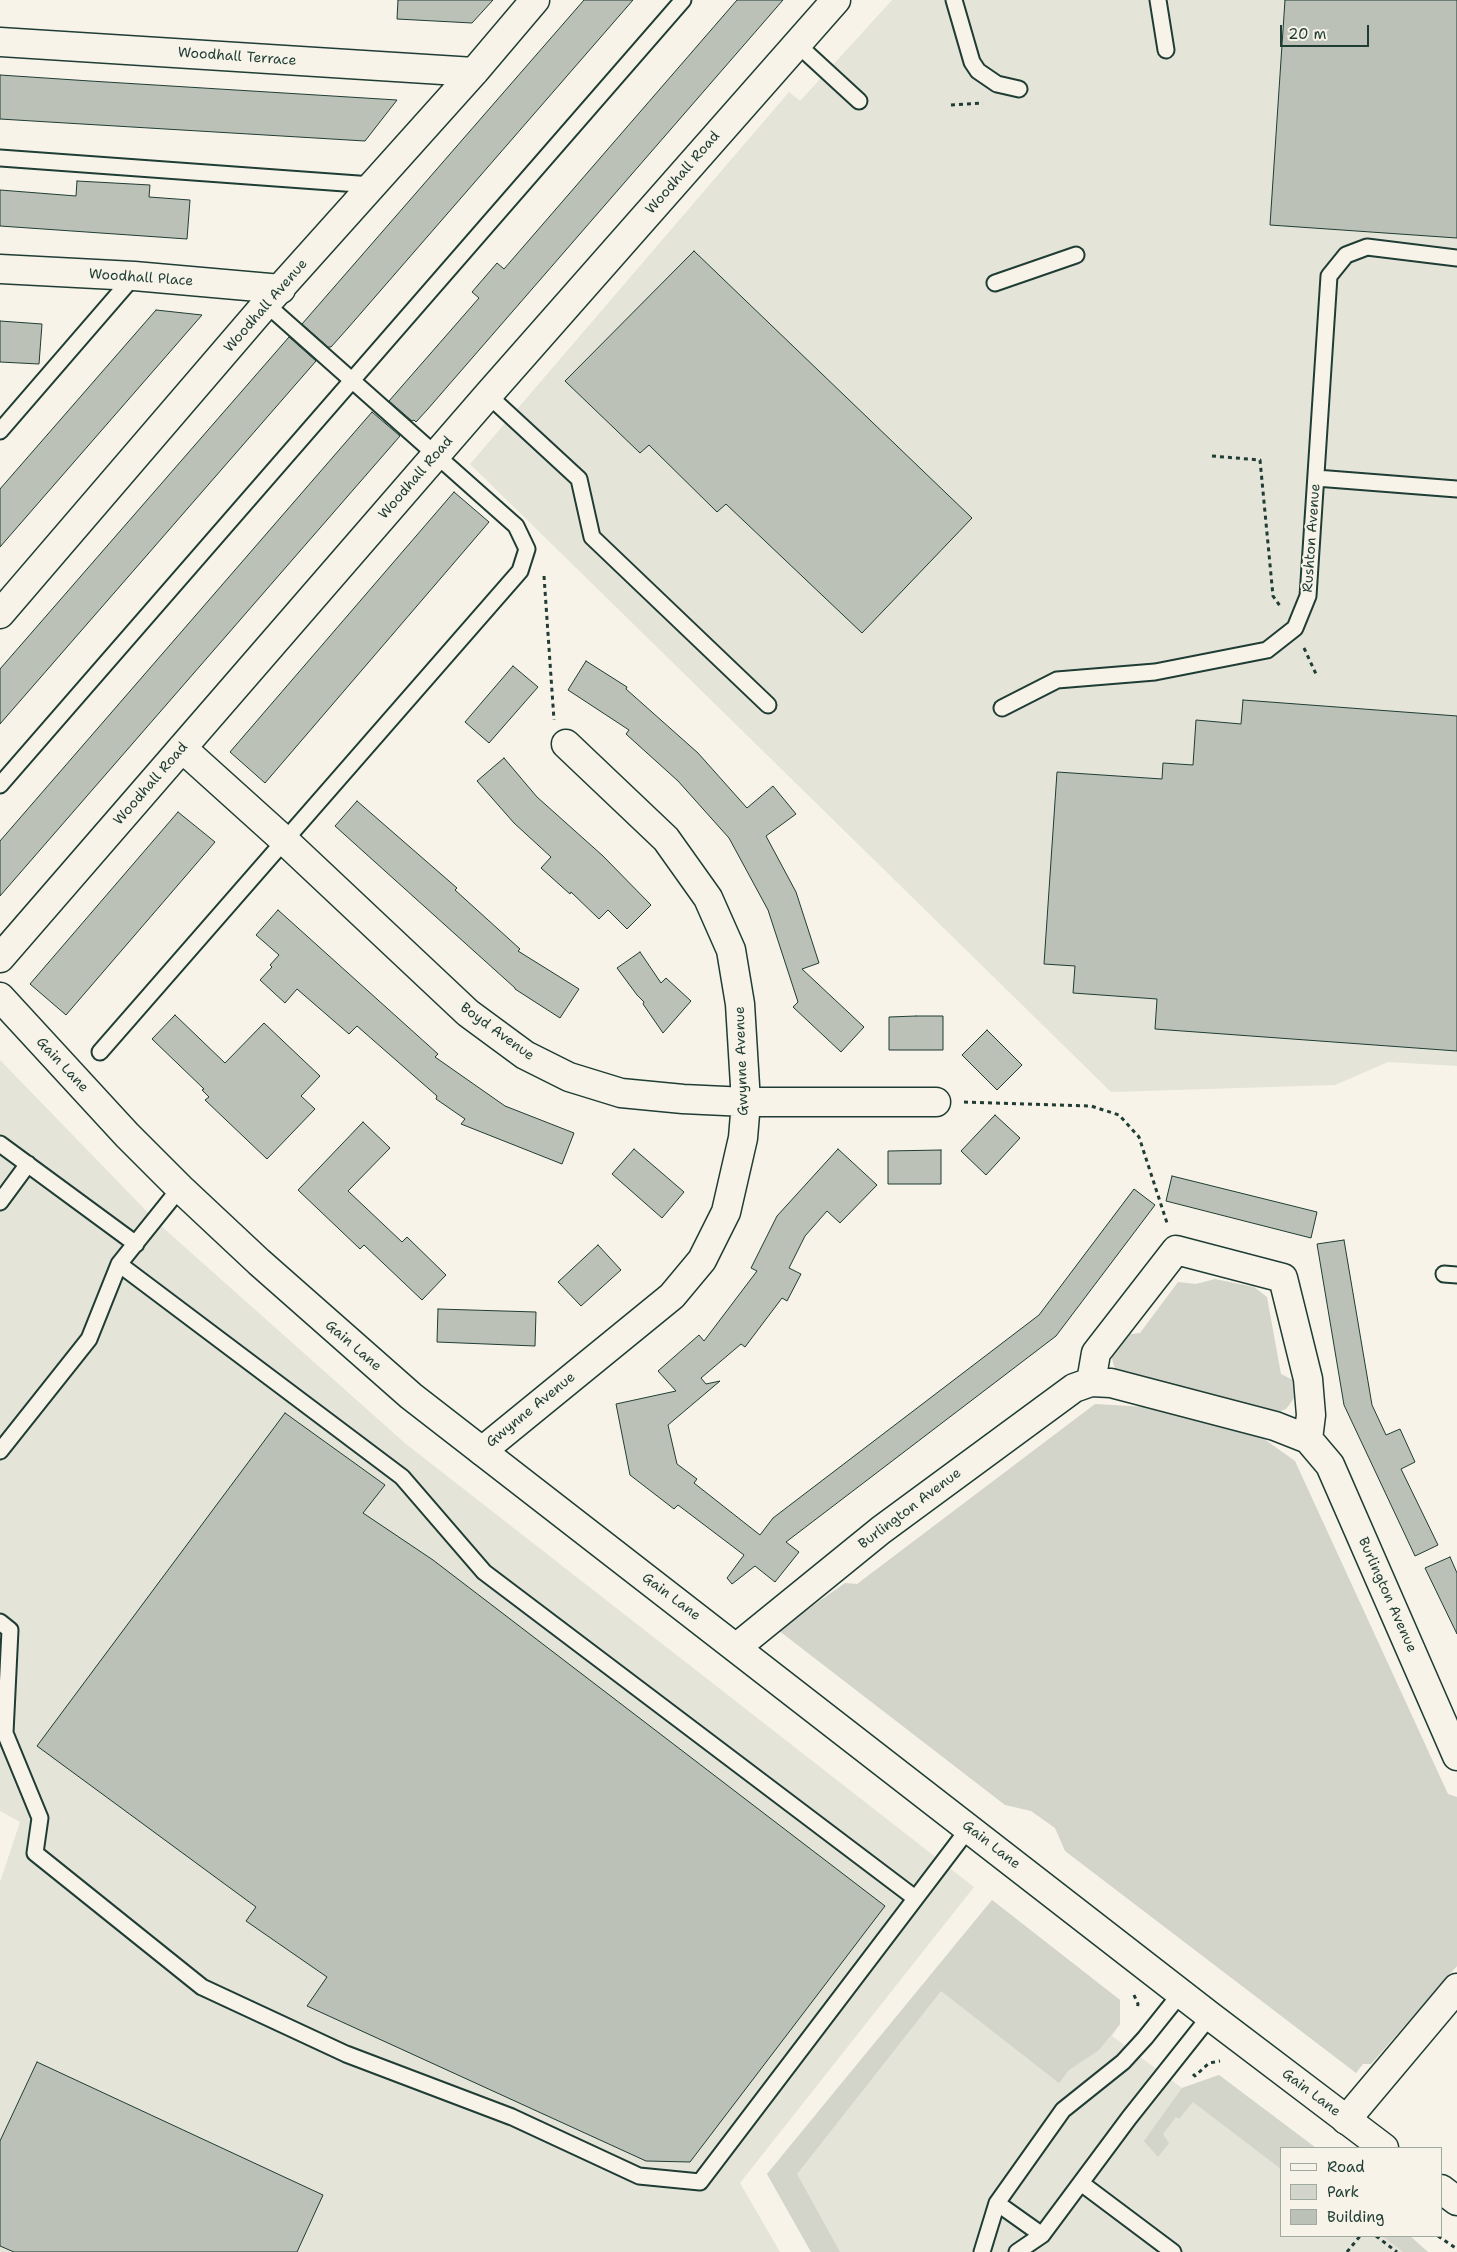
<!DOCTYPE html>
<html>
<head>
<meta charset="utf-8">
<style>
	body { margin:0 }
	#map { position:relative; width:1457px; height:2252px; overflow:hidden; background:#f7f3e8; font-family:"Shantell Sans",sans-serif }
	canvas { display:block }
	.legend { position:absolute; left:1280px; top:2147px; width:162px; height:90px; box-sizing:border-box; background:#f7f3e8; border:1px solid #a1aaa0; margin:0; padding:6px 9px; list-style:none; font-size:15px; color:#1f3d34 }
	.legend li { display:flex; align-items:center; gap:10px; height:25px }
	.legend b { width:25px; border:1px solid #a1aaa0 }
	.scale { position:absolute; left:1280px; top:25px; width:89px; height:22px; box-sizing:border-box; border:2px solid #1f3d34; border-top:0; padding-left:6px; font-size:15px; line-height:18px; white-space:nowrap; color:#1f3d34; -webkit-text-stroke:4px #f7f3e8; paint-order:stroke }
</style>
</head>
<body>
<div id="map">
<canvas width="1457" height="2252"></canvas>
<ul class="legend">
<li><b style="height:6px;background:#f7f3e8"></b>Road</li>
<li><b style="height:14px;background:#d3d5ca"></b>Park</li>
<li><b style="height:14px;background:#bbc1b6"></b>Building</li>
</ul>
<div class="scale">20 m</div>
</div>
<script>
const g = document.querySelector('canvas').getContext('2d');
g.lineJoin = 'round';
function fillPath(path, color) {
  g.fillStyle = color;
  g.fill(path, 'evenodd');
}
function poly(rows) {
  const path = new Path2D();
  for (const r of rows) {
    path.moveTo(r[0], r[1]);
    for (let i = 2; i < r.length; i += 2) path.lineTo(r[i], r[i + 1]);
  }
  return path;
}
function trace(path, color, width, dash) {
  g.strokeStyle = color;
  g.lineWidth = width;
  g.lineCap = dash ? 'butt' : 'round';
  g.setLineDash(dash || []);
  g.stroke(path);
}
function write(font, color, halo, rows, align = 'center') {
  g.font = font + ' "Shantell Sans",sans-serif';
  g.lineWidth = 4.5;
  g.setLineDash([]);
  g.textBaseline = 'middle';
  g.strokeStyle = halo;
  g.fillStyle = color;
  for (const [text, x, y, turn = 0] of rows) {
    g.save();
    g.translate(x, y);
    g.rotate((+turn || 0) * Math.PI / 180);
    g.textAlign = isNaN(turn) ? turn : align;
    if (halo) g.strokeText(text, 0, 0);
    g.fillText(text, 0, 0);
    g.restore();
  }
}
const built = poly([
	[892,0,1457,0,1457,1066,1388,1062,1335,1085,1111,1092,470,464,789,92,800,101],
	[0,1060,160,1225,406,1444,974,1887,740,2183,780,2252,0,2252,0,1882,20,1822,0,1811],
	[992,1900,1120,2000,1120,2024,1112,2036,1182,2088,1219,2075,1316,2148,1281,2148,1281,2236,1410,2236,1428,2252,811,2252,767,2174]
]);
const green = poly([
	[1215,1279,1254,1287,1267,1297,1281,1374,1295,1381,1295,1397,1286,1409,1276,1413,1117,1371,1114,1366,1111,1355,1124,1335,1140,1333,1178,1282,1196,1284],
	[1095,1404,1164,1408,1253,1431,1295,1461,1448,1794,1457,1797,1457,1966,1371,2064,1363,2064,1356,2073,1065,1851,1055,1828,1031,1811,1005,1805,778,1630,845,1583,857,1584],
	[992,1900,1120,2000,1120,2024,1099,2050,1069,2070,1059,2083,941,1991,797,2174,840,2252,811,2252,767,2174],
	[1219,2075,1316,2148,1281,2148,1281,2169,1193,2102,1179,2119,1176,2117,1163,2134,1169,2143,1158,2157,1144,2141,1182,2088],
	[1385,2236,1410,2236,1428,2252,1403,2252,1384,2237]
]);
const building = poly([
	[398,0,493,0,472,23,397,19,398,0],
	[584,0,633,0,348,328,331,347,328,347,302,324,584,0],
	[737,0,783,0,427,410,416,422,414,420,412,421,389,401,479,298,472,292,497,263,504,269,737,0],
	[1285,0,1457,0,1457,238,1270,225,1285,0],
	[0,75,90,81,397,100,365,141,49,122,0,119,0,75],
	[77,181,150,185,149,197,190,200,187,239,0,226,0,190,76,196,77,181],
	[694,251,972,518,862,633,726,504,717,512,649,445,640,453,565,381,694,251],
	[156,310,202,315,0,547,0,489,156,310],
	[0,321,42,324,39,364,0,362,0,321],
	[289,337,316,361,0,724,0,669,289,337],
	[372,412,400,436,0,896,0,841,372,412],
	[454,492,489,522,265,783,230,752,454,492],
	[586,661,627,687,626,689,698,753,747,808,773,786,796,814,766,836,796,892,819,963,802,969,864,1027,841,1052,793,1007,798,1002,768,910,729,838,678,781,626,734,629,730,568,690,586,661],
	[513,666,538,687,489,743,465,722,513,666],
	[1243,700,1457,716,1457,1051,1155,1029,1157,999,1073,993,1075,966,1044,964,1057,772,1162,779,1163,763,1193,765,1196,720,1241,724,1243,700],
	[504,758,537,797,603,856,651,905,627,929,608,910,599,919,571,892,570,894,541,868,551,857,514,823,477,781,504,758],
	[357,801,457,888,455,890,520,949,518,951,579,989,560,1018,515,989,515,988,335,826,357,801],
	[178,812,215,842,66,1015,30,984,178,812],
	[278,910,438,1054,435,1057,505,1106,574,1133,562,1164,461,1124,465,1119,436,1099,437,1096,357,1026,349,1034,297,989,285,1003,260,980,272,967,270,965,279,955,256,935,278,910],
	[640,952,661,983,666,978,691,1001,663,1033,643,1004,644,1002,637,995,617,968,640,952],
	[175,1015,225,1063,264,1023,320,1076,301,1096,315,1109,267,1159,205,1100,209,1097,202,1090,204,1089,152,1039,175,1015],
	[916,1016,943,1016,943,1050,889,1050,889,1017,916,1016],
	[987,1030,1022,1065,997,1090,962,1055,987,1030],
	[995,1115,1020,1138,986,1175,961,1151,995,1115],
	[363,1122,390,1148,348,1191,402,1242,407,1237,446,1275,422,1300,364,1245,360,1249,298,1190,363,1122],
	[634,1149,684,1192,662,1218,612,1174,634,1149],
	[838,1149,877,1185,840,1223,827,1211,805,1236,789,1268,801,1274,787,1301,782,1298,745,1347,741,1344,701,1378,706,1384,720,1381,668,1425,677,1464,697,1479,694,1483,760,1535,773,1518,1039,1315,1134,1189,1155,1205,1056,1336,786,1542,799,1552,775,1582,755,1566,732,1584,727,1578,744,1555,678,1505,674,1509,630,1475,616,1404,676,1391,658,1371,699,1335,704,1341,757,1271,751,1268,777,1216,838,1149],
	[941,1150,941,1184,888,1184,888,1151,941,1150],
	[1172,1176,1317,1212,1311,1238,1166,1201,1172,1176],
	[1344,1240,1372,1405,1386,1435,1400,1429,1415,1462,1401,1469,1438,1545,1415,1556,1344,1405,1317,1244,1344,1240],
	[598,1245,621,1270,581,1306,558,1282,598,1245],
	[438,1309,536,1312,535,1346,437,1342,438,1309],
	[285,1413,385,1485,363,1513,433,1560,885,1906,690,2162,646,2161,307,2006,327,1977,246,1921,256,1907,37,1746,285,1413],
	[1450,1557,1457,1573,1457,1634,1425,1568,1450,1557],
	[37,2062,323,2195,297,2252,14,2252,0,2246,0,2141,37,2062]
]);
const path = poly([
	[951,105,983,103],
	[1212,456,1260,460,1273,596,1280,606],
	[544,576,554,720],
	[1304,648,1316,674],
	[964,1102,1091,1106,1119,1115,1139,1137,1167,1223],
	[1134,1995,1138,2004,1137,2010],
	[1193,2074,1195,2076,1209,2063,1220,2061],
	[1376,2236,1397,2252],
	[1438,2236,1457,2249],
	[1347,2252,1360,2236]
]);
const service = poly([
	[954,0,972,62,978,71,997,84,1019,89],
	[1158,0,1166,50],
	[797,44,859,101],
	[0,158,372,185],
	[995,283,1076,255],
	[488,395,579,479,592,537,768,705],
	[0,431,134,276],
	[1316,478,1457,489],
	[1002,708,1057,680,1155,672,1267,650,1295,628,1308,596,1329,276,1346,255,1367,247,1457,258],
	[0,785,683,0],
	[100,1052,520,571,527,549,516,526,266,304],
	[0,1144,136,1244],
	[0,1202,28,1164],
	[119,1264,402,1477,484,1572,915,1898],
	[1444,1274,1457,1275],
	[0,1451,89,1339,119,1264,180,1188],
	[0,1622,10,1630,5,1733,40,1818,35,1853,202,1987,346,2054,512,2117,639,2176,700,2182,969,1828],
	[1081,2183,1173,2252],
	[997,2203,1042,2235],
	[982,2252,997,2203,1063,2110,1123,2062,1145,2038,1181,1993],
	[1017,2252,1042,2235,1129,2118,1210,2016]
]);
const minor = poly([
	[0,42,474,72],
	[0,269,134,276,281,289],
	[0,614,266,304,474,72,535,0],
	[182,748,284,840,468,1013,525,1055,569,1077,621,1093,683,1099,746,1102,936,1102],
	[0,958,488,395,836,0],
	[1091,1382,1096,1353,1176,1250,1283,1278,1308,1379,1311,1415,1308,1439],
	[482,1451,672,1296,702,1260,726,1212,743,1138,746,1102,740,1004,731,950,708,898,666,839,566,744],
	[737,1647,881,1530,1074,1388,1091,1382,1111,1383,1275,1426,1308,1439,1330,1465,1457,1756],
	[1346,2120,1457,1988]
]);
const tertiary = poly([
	[0,997,127,1135,180,1188,259,1262,411,1396,1210,2016,1384,2148],
	[1441,2189,1457,2201]
]);
const streetNames = [
	["Woodhall Terrace",237,57,4],
	["Woodhall Road",683,173,-49],
	["Woodhall Place",141,278,4],
	["Woodhall Avenue",266,306,-49],
	["Woodhall Road",416,478,-49],
	["Rushton Avenue",1312,538,-86],
	["Woodhall Road",151,784,-49],
	["Boyd Avenue",497,1032,36],
	["Gwynne Avenue",742,1061,-92],
	["Gain Lane",62,1065,47],
	["Gain Lane",353,1346,41],
	["Gwynne Avenue",531,1410,-39],
	["Burlington Avenue",910,1509,-37],
	["Burlington Avenue",1387,1595,66],
	["Gain Lane",671,1597,37],
	["Gain Lane",991,1845,38],
	["Gain Lane",1311,2093,37]
];
fillPath(built, '#e5e4d9');
fillPath(green, '#d3d5ca');
fillPath(building, '#bbc1b6');
trace(building, '#1f3d34', 1);
trace(service, '#1f3d34', 19);
trace(minor, '#1f3d34', 31);
trace(tertiary, '#1f3d34', 31);
trace(path, '#1f3d34', 3, [4, 4]);
trace(service, '#f7f3e8', 15);
trace(minor, '#f7f3e8', 28);
trace(tertiary, '#f7f3e8', 28);
write('14px', '#1f3d34', '#f7f3e8', streetNames);
</script>
</body>
</html>
